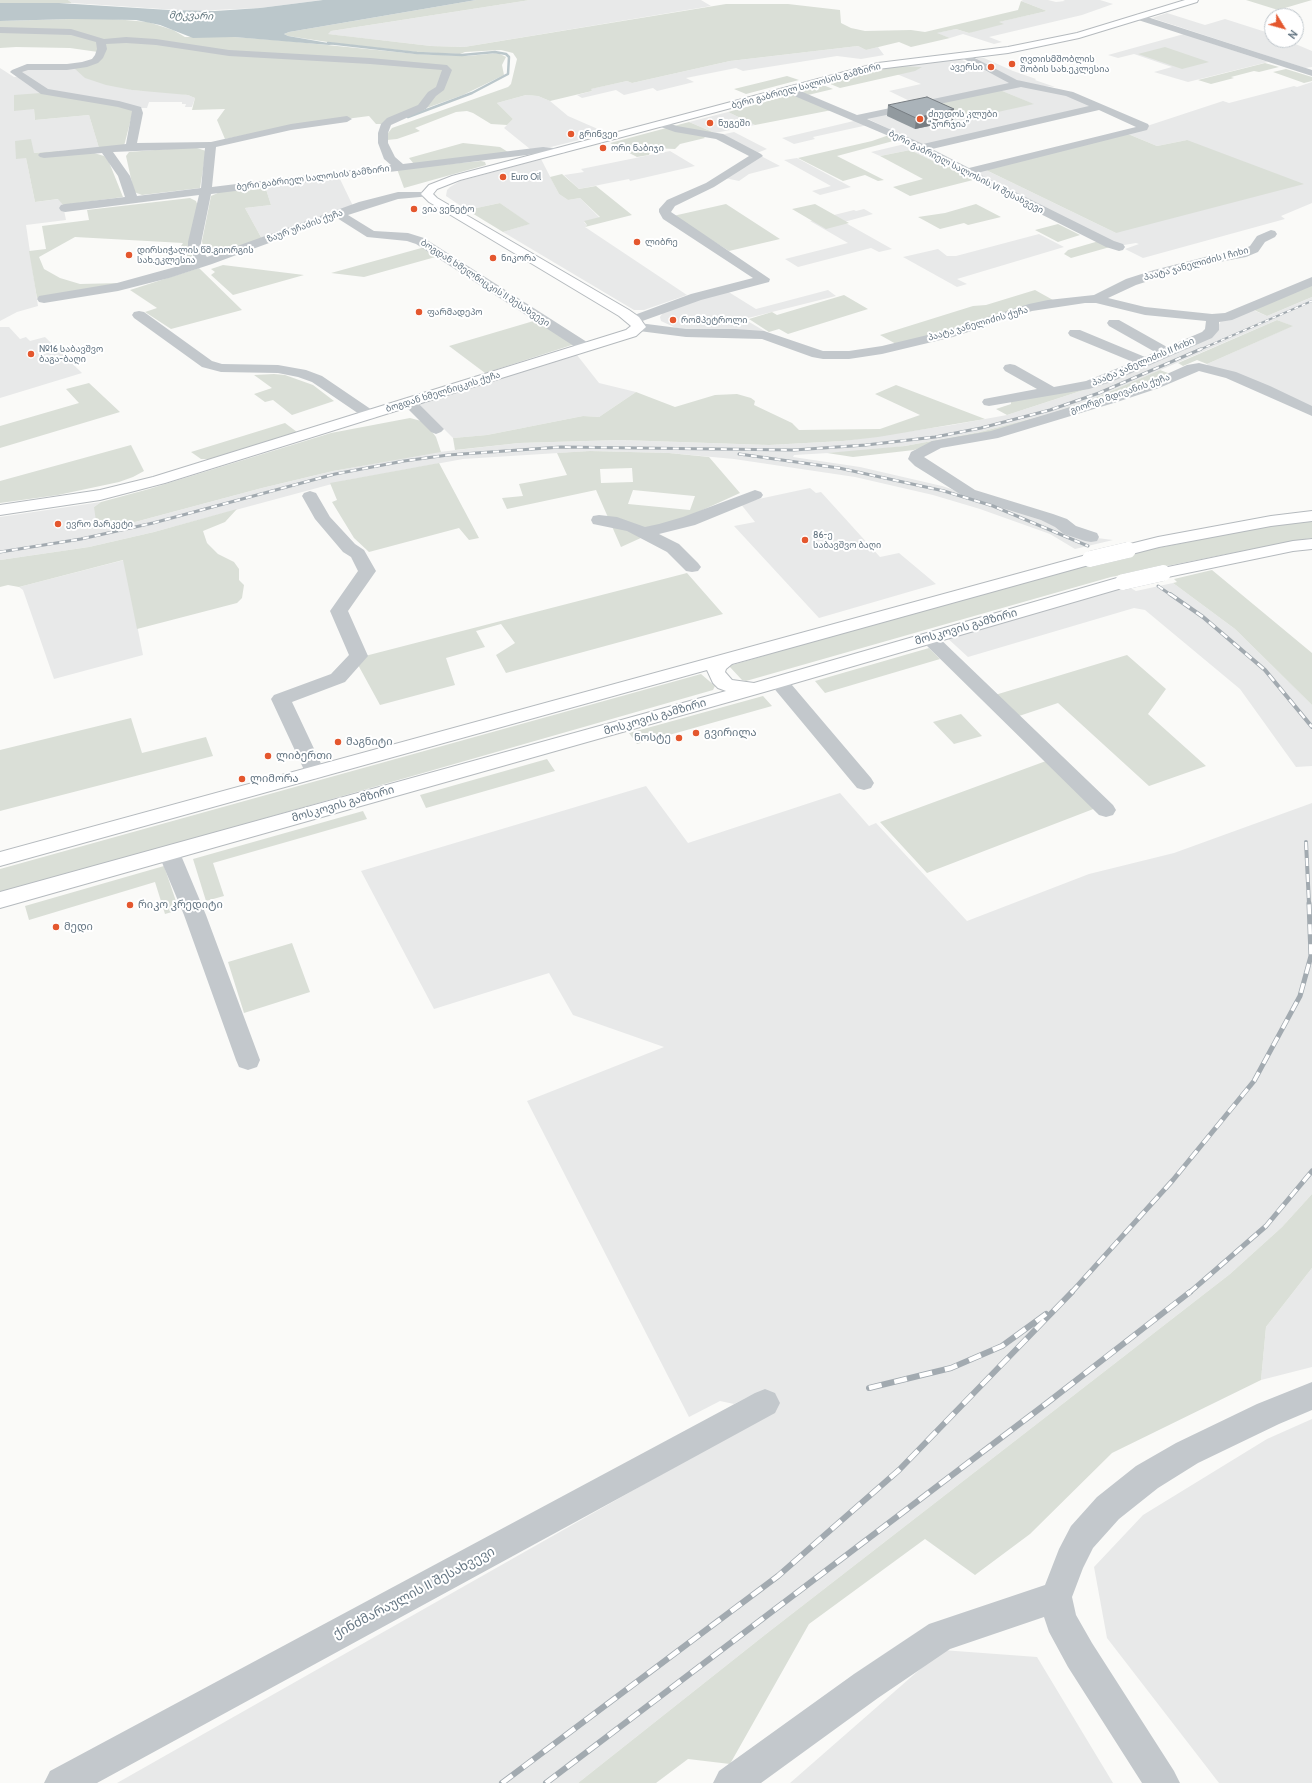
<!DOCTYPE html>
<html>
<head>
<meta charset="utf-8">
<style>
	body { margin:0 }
	#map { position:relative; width:1312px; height:1783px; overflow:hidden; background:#fafaf8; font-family:Cabin,sans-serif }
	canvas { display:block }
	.north { position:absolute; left:1264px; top:8px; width:40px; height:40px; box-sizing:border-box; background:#fff; border:1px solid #c1c8cd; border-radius:50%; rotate:127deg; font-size:11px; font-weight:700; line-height:16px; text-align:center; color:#657683 }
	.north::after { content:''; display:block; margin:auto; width:14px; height:18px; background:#e4572e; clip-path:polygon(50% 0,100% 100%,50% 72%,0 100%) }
</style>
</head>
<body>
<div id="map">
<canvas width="1312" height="1783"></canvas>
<div class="north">N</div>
</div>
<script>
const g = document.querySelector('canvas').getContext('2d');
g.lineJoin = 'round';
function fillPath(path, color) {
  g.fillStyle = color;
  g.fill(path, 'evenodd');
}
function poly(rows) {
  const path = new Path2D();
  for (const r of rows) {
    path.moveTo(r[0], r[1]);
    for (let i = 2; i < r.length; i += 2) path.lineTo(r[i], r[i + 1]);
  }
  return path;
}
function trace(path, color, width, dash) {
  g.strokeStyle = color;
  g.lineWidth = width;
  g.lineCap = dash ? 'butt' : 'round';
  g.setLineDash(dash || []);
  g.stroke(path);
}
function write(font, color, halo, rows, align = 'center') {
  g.font = font + ' Cabin,"Noto Sans Georgian",sans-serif';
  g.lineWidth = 4;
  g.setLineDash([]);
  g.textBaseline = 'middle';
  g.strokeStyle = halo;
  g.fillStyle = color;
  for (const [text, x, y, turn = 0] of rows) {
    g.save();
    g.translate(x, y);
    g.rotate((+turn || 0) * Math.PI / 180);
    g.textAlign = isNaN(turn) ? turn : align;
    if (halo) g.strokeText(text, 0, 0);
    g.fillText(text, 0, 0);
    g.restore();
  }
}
const built = poly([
	[68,0,323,0,260,8,192,11,72,3],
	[530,0,701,0,711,6,464,47,431,46,327,34,331,31],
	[1023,0,1048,0,1056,2,1065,1,1063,0,1100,0,1113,4,1082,15,989,37,1002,42,994,44,963,34,950,38,935,33,956,29,969,33,998,22,1047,11,1021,1],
	[1167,13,1205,25,1225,19,1272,34,1272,40,1286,40,1312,51,1312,67,1305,68,1152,18],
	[1184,34,1268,62,1188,82,1154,72,1172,67,1134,54,1118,58,1108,55],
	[858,46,866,50,878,47,884,55,861,59,837,56,743,71,736,68,686,78,694,82,657,91,653,88,624,95,616,90,582,98,577,95,592,91,590,89,627,81,632,83,730,61],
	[977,58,984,58,1013,71,1036,79,1035,80,1055,87,1031,85,1019,81,975,60],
	[956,59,962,60,1014,84,918,105,889,91,921,84,882,68],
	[0,68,14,77,25,76,21,73,24,69,74,68,132,90,172,92,188,95,195,98,192,107,185,107,186,104,182,104,182,102,149,102,147,108,34,109,35,120,89,115,99,148,34,153,26,158,35,202,59,199,63,205,66,220,26,225,38,306,17,312,0,321],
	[1312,82,1312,203,1281,216,1285,219,1143,258,1125,249,1139,244,1136,243,1118,246,973,173,986,170,1116,233,1187,140,1157,146,1128,134,1147,126,1223,101,1229,103,1294,86,1297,87],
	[1021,85,1066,95,1095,106,925,146,866,118,932,104,1033,104,1000,90],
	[526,95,538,96,550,101,568,116,607,133,551,147,530,149,504,128,513,119,497,103],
	[728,112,755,125,715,133,689,122],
	[858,120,868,125,813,137,815,139,794,144,782,138],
	[734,132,767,149,757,153,720,135],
	[909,143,939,160,933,161,910,150,880,156,871,152],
	[670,151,695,166,630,181,629,179,579,189,564,175,584,172,581,169],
	[761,156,780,166,749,174,739,181,725,178],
	[797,158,851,187,820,195,812,191,831,186,784,160],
	[541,159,559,194,568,200,580,198,600,218,584,222,587,225,585,227,687,295,644,310,634,310,503,232,529,224,500,203,467,210,446,196,447,190,450,187,460,181],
	[339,177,353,206,262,239,245,208,271,205,265,186],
	[864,209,873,214,844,222,892,249,879,252,871,248,798,267,785,259,848,243,810,221,854,210,856,211],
	[1039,234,1064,247,957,279,967,284,957,287,903,257,938,249,947,256,956,256],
	[828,290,836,296,744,319,768,333,692,331,676,328,661,321,660,317,664,311,727,291,756,309],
	[1312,297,1312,410,1208,366,1207,364,1292,326,1277,320,1095,398,1049,414,980,432,905,446,864,451,794,455,793,457,860,467,942,486,1097,538,1113,540,1075,549,1050,534,980,509,933,495,855,477,734,459,669,453,590,451,463,459,343,481,154,532,89,547,0,560,0,517,101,502,94,507,120,526,262,488,333,471,430,453,519,443,620,440,769,445,843,441,952,425,1007,415,1096,386,1215,332,1221,321,1253,310,1267,316],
	[0,327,9,327,20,339,26,337,30,341,45,337,82,373,0,398],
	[577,355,599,383,636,392,599,417,583,416,487,435,453,438,419,404],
	[810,488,816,493,821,492,880,557,899,553,936,584,819,618,734,526,755,522,740,503],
	[124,560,143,655,54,679,23,590,19,587],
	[1173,583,1235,629,1312,705,1312,766,1296,767,1240,689,1145,610,1134,608,968,657,945,636,1127,586,1136,591],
	[646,786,688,843,840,793,869,826,876,823,967,921,1089,874,1174,853,1312,803,1312,1194,1282,1227,1230,1274,766,1634,578,1783,117,1783,766,1415,750,1396,734,1404,720,1401,689,1417,527,1101,664,1047,573,1015,549,973,434,1009,361,871],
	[1312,1268,1312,1367,1261,1380,1266,1327],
	[1312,1419,1312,1783,1219,1783,1107,1638,1094,1567,1143,1515,1267,1439],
	[942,1650,1037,1657,1113,1783,790,1783]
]);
const green = poly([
	[0,0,68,0,72,3,0,3],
	[476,0,530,0,331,31,328,34,431,46,464,47,726,4,788,4,840,10,841,23,851,28,865,31,911,30,925,32,1018,10,1021,1,1047,11,999,22,1004,24,969,33,956,29,937,33,950,38,911,47,899,42,866,50,858,46,730,61,632,83,627,81,591,89,592,91,550,101,538,96,526,95,497,103,513,119,507,125,491,124,473,113,467,111,456,112,415,128,420,131,397,139,387,140,385,137,392,128,508,87,511,84,517,59,513,53,501,50,465,52,460,54,416,52,334,43,288,36,284,34,289,32],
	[1246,0,1312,0,1278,10],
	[72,19,114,19,148,22,173,30,185,37,234,37,287,41,417,54,468,56,498,53,506,57,502,65,504,75,463,95,404,116,389,124,376,124,369,116,285,127,225,139,217,120,225,109,192,110,195,98,188,95,132,90,106,85,85,78,74,68,105,53,70,48,16,47,0,48,0,21],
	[1165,47,1209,62,1182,69,1138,54],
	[1265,63,1279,67,1259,72,1254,71,1231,77,1234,78,1211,84,1198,80],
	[897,66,922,67,915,71,840,88,828,83],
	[1286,69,1312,77,1312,81,1304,83,1273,72],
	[787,76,799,80,746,94,734,89],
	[823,85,833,89,808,95,797,91],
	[1000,90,1034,104,966,119,932,104],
	[41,93,117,105,133,111,124,146,99,148,89,115,35,120,34,109,14,111,14,95],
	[794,94,832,110,755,125,728,112],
	[689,122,715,133,703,136,705,138,680,144,675,149,651,148,649,155,637,157,610,143],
	[892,134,897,140,837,156,884,180,878,181,865,175,843,181,798,158,872,141],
	[1128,134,1157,146,1187,140,1304,184,1116,233,986,170],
	[31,139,34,153,58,151,58,155,94,153,104,156,109,162,123,197,63,205,58,199,35,202,26,158,16,159,15,141],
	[463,143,500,147,508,152,414,164,409,158],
	[194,147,206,151,200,188,142,195,134,192,126,156,129,152],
	[910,150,933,161,939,160,977,179,910,196,893,187,923,179,880,156],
	[481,161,485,162,486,165,404,188,397,169],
	[562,174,579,189,596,186,632,215,585,227,587,225,584,221,600,217,580,198,568,200,559,194,550,177],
	[265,186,271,205,245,208,262,239,227,251,218,251,203,247,202,241,211,196,220,192],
	[190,198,196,201,198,206,188,245,195,263,115,286,37,298,29,251,46,249,42,226,89,220,87,210],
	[75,237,183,243,181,246,191,263,121,283,80,284,60,278,44,269,39,257],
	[500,203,530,224,503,232,467,210],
	[726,204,780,239,729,251,673,216],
	[815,204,849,223,826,229,792,209],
	[976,204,1001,217,968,225,964,223,940,229,918,217,945,213],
	[1058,224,1080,235,1058,242,1035,230],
	[1099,241,1110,247,1071,258,1064,254,1068,250],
	[425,247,439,256,364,277,331,273],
	[223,265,304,275,233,295,211,275,215,272,211,269],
	[199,268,242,310,171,329,145,312,157,308,130,290],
	[1312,285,1312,297,1267,316,1254,310],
	[1035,290,1053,300,943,333,896,344,880,335,973,306,986,305],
	[844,295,868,309,788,334,779,329,769,332,749,319,772,312,777,315],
	[537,320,575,344,485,373,449,346],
	[1277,320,1293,326,1207,364,1197,360,1183,366,1178,363],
	[1160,370,1168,373,1168,376,1164,378,996,433,926,446,914,450,853,457,827,453,905,446,980,432,1049,414,1095,398],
	[274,374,285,375,313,385,334,401,292,415,273,400,265,402,254,394,272,388,254,375],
	[89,383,120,412,0,448,0,426,79,403,66,389],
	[896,385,985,419,878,437,843,441,769,445,620,440,519,443,455,450,453,438,487,435,583,416,599,417,636,392,675,407,715,395,737,394,751,398,755,401,754,405,792,423,799,430,880,429,920,415,875,394],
	[1096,386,1007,415,996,409,1011,404,1011,400],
	[410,418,425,422,436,437,441,452,333,471,262,488,120,526,97,528,94,507,101,502,149,489,331,433],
	[285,423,297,432,210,459,201,459,191,452],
	[131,445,144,471,133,477,119,482,58,495,0,503,0,481],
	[590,451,669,453,709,457,740,493,621,547,596,490,507,509,502,498,523,496,519,484,567,475,557,453],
	[632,468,633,482,601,483,600,469],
	[633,490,694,496,695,496,690,510,628,504],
	[439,463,479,538,469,540,459,528,369,552,354,538,332,502,337,500,330,483],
	[237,509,225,522,203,531,207,543,218,554,234,562,239,569,239,580,244,585,242,598,237,603,137,629,123,560,19,587,8,585,0,587,0,560,89,547,154,532],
	[1312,521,1312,538,1293,541,1111,577,746,681,742,680,729,666,983,591,1137,552,1275,525],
	[1212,570,1312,653,1312,705,1235,629,1173,583,1177,582,1174,579],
	[687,573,723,614,506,673,496,655,515,643,501,624,476,631,485,647,446,658,455,685,380,705,357,663,365,656],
	[929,648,940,659,825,693,815,681],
	[1127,655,1166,689,1148,714,1206,766,1149,786,1058,703,1016,717,995,695],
	[701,674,715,686,713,690,0,894,0,869],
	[763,696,772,706,637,744,629,733],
	[961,714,982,736,954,744,933,722],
	[131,718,142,753,206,737,213,756,0,811,0,750],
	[547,759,555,771,426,808,420,795],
	[1046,761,1096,808,927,873,880,822],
	[363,811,367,819,213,863,224,896,206,901,193,859],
	[164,866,179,910,165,914,155,882,29,920,25,906],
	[292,943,310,992,244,1013,228,962],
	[1312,1194,1312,1268,1266,1327,1261,1380,1112,1453,1030,1534,975,1575,925,1539,809,1624,730,1764,688,1759,656,1783,578,1783,766,1634,1230,1274,1282,1227]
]);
const water = poly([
	[323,0,476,0,289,32,284,34,288,36,334,44,329,45,234,37,193,38,160,25,136,20,72,19,0,21,0,3,59,3,169,10,215,11,260,8]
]);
const stream = poly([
	[328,43,417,53,462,55,495,52,506,54,509,57,508,74,472,93,408,117]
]);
const minor = poly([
	[1138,14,1312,70,1312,76,1135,19,1133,17,1138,14],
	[0,27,71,29,104,39,126,37,156,39,229,50,370,58,447,65,452,70,444,90,436,96,426,109,391,125,388,133,388,143,395,157,403,164,543,147,564,149,566,151,564,153,543,153,211,194,200,248,207,257,359,202,398,192,431,192,433,194,431,196,398,199,348,215,374,231,408,233,424,238,590,344,592,347,590,350,580,350,416,244,407,241,367,237,337,218,212,264,169,278,118,291,44,303,39,302,37,299,39,296,117,283,197,261,188,248,188,242,199,195,65,212,61,211,59,208,61,205,65,204,125,197,118,176,102,153,44,158,40,157,38,155,40,153,126,144,132,111,118,107,41,94,10,72,12,70,27,64,67,64,82,62,92,59,95,55,97,49,96,42,71,35,0,33,0,27],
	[126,43,156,45,229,56,370,64,442,70,436,87,428,92,418,105,387,118,381,124,378,133,378,143,384,159,391,165,212,187,216,147,291,130,347,122,352,119,347,116,291,124,211,142,137,143,143,113,141,107,119,101,48,89,22,72,28,70,67,70,87,67,98,63,103,58,107,49,106,44,126,43],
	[205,148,201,188,137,196,130,176,113,152,205,148],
	[965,53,1017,80,1073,92,1148,124,1149,126,1147,130,977,173,1114,241,1123,244,1125,247,1123,250,1119,251,1106,247,1003,195,903,142,785,92,784,90,785,88,793,88,857,115,1009,83,962,58,960,56,962,54,965,53],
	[1021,87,1066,96,1089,106,923,144,867,119,1021,87],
	[1099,110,1136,127,969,168,932,149,1099,110],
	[662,121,677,126,723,134,761,154,763,156,714,187,675,206,671,212,770,279,769,282,701,300,634,324,629,323,627,320,629,317,691,294,753,278,663,219,659,212,659,209,667,200,706,183,749,156,716,139,675,132,658,126,657,124,662,121],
	[1271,230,1275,231,1277,234,1275,237,1265,242,1258,252,1246,257,1214,263,1164,276,1136,285,1108,298,1145,307,1212,314,1225,313,1312,277,1312,286,1232,320,1219,322,1219,330,1212,338,1111,382,1089,389,989,406,984,405,982,402,984,399,1037,389,1005,371,1003,368,1005,365,1010,364,1015,365,1054,387,1086,381,1133,362,1070,336,1068,333,1070,330,1080,330,1145,357,1155,352,1109,326,1107,323,1109,320,1119,320,1167,347,1202,332,1205,329,1206,321,1145,315,1096,303,1085,303,1032,311,953,337,882,354,849,359,823,359,812,357,762,339,686,337,639,331,634,330,632,327,634,324,639,323,686,329,735,329,764,331,823,351,849,351,882,346,944,331,1029,304,1048,300,1094,295,1126,279,1154,270,1213,255,1239,251,1250,246,1257,236,1271,230],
	[139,311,144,312,212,361,222,364,278,365,306,370,322,376,375,412,377,415,375,418,370,419,365,418,312,382,298,377,278,373,221,372,202,367,134,318,132,315,134,312,139,311],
	[1199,363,1236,372,1270,386,1312,406,1312,416,1226,378,1199,371,1159,388,1117,402,998,438,941,448,924,457,975,490,1053,514,1067,519,1076,526,1097,533,1099,537,1097,541,1091,542,1085,541,1064,534,1055,527,1041,520,963,496,915,466,908,459,911,452,932,441,991,431,1107,396,1149,382,1187,365,1199,363],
	[409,398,414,399,444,429,441,432,436,434,431,432,404,405,402,402,404,399,409,398],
	[755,490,761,492,763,495,761,498,695,525,659,534,679,544,698,563,701,567,698,571,692,572,686,571,667,552,627,531,593,524,591,520,593,516,599,515,617,517,645,527,659,524,683,517,755,490],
	[310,491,316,493,330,517,355,544,364,550,376,571,348,611,368,656,345,682,292,702,325,772,322,777,315,779,308,777,305,772,271,699,274,695,331,674,349,655,330,611,358,571,351,557,343,552,315,519,302,496,304,493,310,491],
	[929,633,935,634,1113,805,1116,810,1113,815,1106,817,1099,815,923,642,920,638,923,634,929,633],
	[779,676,786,678,871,778,874,783,871,788,864,790,857,788,772,686,770,682,772,678,779,676],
	[169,846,177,848,180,853,206,915,260,1060,257,1067,248,1070,239,1067,236,1060,184,915,158,853,161,848,169,846],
	[1312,1382,1312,1410,1279,1424,1198,1463,1158,1488,1119,1519,1093,1548,1083,1568,1072,1597,1076,1615,1092,1643,1174,1771,1180,1783,1142,1783,1068,1667,1049,1632,1044,1617,950,1649,878,1698,761,1783,713,1783,719,1771,854,1674,929,1624,1045,1585,1059,1549,1071,1526,1097,1497,1136,1466,1176,1443,1257,1404,1312,1382],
	[765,1389,775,1393,780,1403,775,1413,97,1783,44,1783,50,1771,755,1393,765,1389]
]);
const major = poly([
	[1185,0,1198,0,1197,2,1079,38,1008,53,878,69,460,180,437,189,433,194,437,198,629,310,639,317,646,327,636,336,165,483,100,500,0,515,0,505,100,490,153,477,626,330,631,326,619,316,429,202,421,194,429,185,452,176,878,63,1008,47,1077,33,1185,0],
	[1312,511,1312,521,1271,526,1159,547,1128,555,1122,554,1120,550,1122,546,1158,537,1271,516,1312,511],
	[1312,539,1312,549,1293,551,1163,578,1157,577,1154,573,1157,569,1163,568,1293,541,1312,539],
	[1090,554,1096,555,1099,559,1096,563,732,664,726,669,725,672,732,680,754,683,1117,578,1123,577,1129,578,1132,582,1129,586,764,692,0,908,0,892,726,691,718,688,713,683,707,670,0,866,0,852,1090,554]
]);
const railFar4 = poly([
	[1199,350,1312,301]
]);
const railFar3 = poly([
	[739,454,839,468,944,491,993,506,1088,546],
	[0,552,81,539,153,523,335,474,404,461,448,455,561,447,794,450,866,445,935,437,981,428,1050,410,1099,393,1201,349],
	[1158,586,1171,595]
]);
const railFar2 = poly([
	[1170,594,1203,617,1265,670,1312,727],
	[1306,842,1309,904]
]);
const railFar1 = poly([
	[1071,1293,1173,1180,1254,1081,1300,996,1311,956,1309,903],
	[1189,1293,1266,1226,1312,1171]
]);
const rail = poly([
	[869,1388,951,1368,1002,1346,1046,1314],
	[502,1783,778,1576,899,1470,1072,1292],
	[546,1783,1047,1403,1190,1292]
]);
const majorBridge = poly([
	[1090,559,1128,550],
	[1123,582,1163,573]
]);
const wall = poly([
	[888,105,954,109,953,121,915,129,887,116]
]);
const shadedWall = poly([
	[954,109,953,121,915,129,916,118]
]);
const building = poly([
	[927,97,954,109,916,118,888,105,927,97]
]);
const markers = [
	[1012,64,4,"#e4572e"],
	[991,67,4,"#e4572e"],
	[920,119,4,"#e4572e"],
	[710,123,4,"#e4572e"],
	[571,134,4,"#e4572e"],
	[603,148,4,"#e4572e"],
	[503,177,4,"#e4572e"],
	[414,209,4,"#e4572e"],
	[637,242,4,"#e4572e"],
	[129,255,4,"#e4572e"],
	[493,258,4,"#e4572e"],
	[419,312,4,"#e4572e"],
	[673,320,4,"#e4572e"],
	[31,354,4,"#e4572e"],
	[58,524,4,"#e4572e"],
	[805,540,4,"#e4572e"],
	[696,733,4,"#e4572e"],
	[679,738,4,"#e4572e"],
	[338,742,4,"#e4572e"],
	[268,756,4,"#e4572e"],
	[242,779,4,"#e4572e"],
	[130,905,4,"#e4572e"],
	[56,927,4,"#e4572e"]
];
const farPoinames = [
	["ღვთისმშობლის",1020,59],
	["შობის სახ.ეკლესია",1020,69],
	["ავერსი",983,67,"right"],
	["ძიუდოს კლუბი",928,114],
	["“ჯორჯია”",928,124],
	["ნუგეში",718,123],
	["გრინვეი",579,134],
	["ორი ნაბიჯი",611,148],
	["Euro Oil",511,177],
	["ვია ვენეტო",422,209],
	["ლიბრე",645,242],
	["დირსიჭალის წმ.გიორგის",137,250],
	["სახ.ეკლესია",137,260],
	["ნიკორა",501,258],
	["ფარმადეპო",427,312],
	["რომპეტროლი",681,320],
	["№16 საბავშვო",39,349],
	["ბაგა-ბაღი",39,359],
	["ევრო მარკეტი",66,524],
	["86-ე",813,535],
	["საბავშვო ბაღი",813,545]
];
const farStreetnames = [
	["ბერი გაბრიელ სალოსის გამზირი",806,86,-15],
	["ბერი გაბრიელ სალოსის VI შესახვევი",966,172,27],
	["ბერი გაბრიელ სალოსის გამზირი",313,178,-7],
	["ზაურ უჩაძის ქუჩა",305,226,-20],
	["პაატა ჯანელიძის I ჩიხი",1196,264,-15],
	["ბოგდან ხმელნიცკის II შესახვევი",485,283,33],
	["პაატა ჯანელიძის ქუჩა",978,324,-16],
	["პაატა ჯანელიძის II ჩიხი",1143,362,-23],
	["ბოგდან ხმელნიცკის ქუჩა",443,392,-17],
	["გიორგი მდივანის ქუჩა",1120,394,-19]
];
const farWaternames = [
	["მტკვარი",191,16,2]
];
const streetNames = [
	["მოსკოვის გამზირი",966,627,-16],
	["მოსკოვის გამზირი",655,717,-16],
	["მოსკოვის გამზირი",343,804,-16]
];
const poiNames = [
	["გვირილა",704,733],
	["ნოსტე",671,738,"right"],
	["მაგნიტი",346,742],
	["ლიბერთი",276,756],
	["ლიმორა",250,779],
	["რიკო კრედიტი",138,905],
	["მედი",64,927]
];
const nearStreetnames = [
	["ქინძმარაულის II შესახვევი",414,1593,-28]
];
fillPath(built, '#e8e9e9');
fillPath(green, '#dadfd7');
fillPath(water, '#bbc7cb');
trace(stream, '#bbc7cb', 2.5);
trace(major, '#b5babe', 2);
fillPath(minor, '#c3c8cc');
fillPath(major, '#fff');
trace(railFar4, '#a2aab0', 2);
trace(railFar3, '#a2aab0', 3);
trace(railFar2, '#a2aab0', 4);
trace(railFar1, '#a2aab0', 5);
trace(rail, '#a2aab0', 6);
trace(railFar4, '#fff', 1.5, [4]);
trace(railFar3, '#fff', 2, [6]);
trace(railFar2, '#fff', 2.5, [8]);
trace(railFar1, '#fff', 3.5, [10]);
trace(rail, '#fff', 4.5, [13]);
trace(majorBridge, '#b5babe', 16, []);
trace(majorBridge, '#fff', 16);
fillPath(wall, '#929a9f');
fillPath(shadedWall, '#777d82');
fillPath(building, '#aab3b9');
trace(building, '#777d82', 1);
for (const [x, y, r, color] of markers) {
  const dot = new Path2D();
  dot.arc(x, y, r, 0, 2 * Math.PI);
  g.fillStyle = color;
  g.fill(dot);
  trace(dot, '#fff', 1.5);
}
write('9px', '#657683', '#fff', farPoinames, 'left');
write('9px', '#657683', '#fff', farStreetnames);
write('italic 10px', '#60757c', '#fff', farWaternames);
write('11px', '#657683', '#fff', streetNames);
write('11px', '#657683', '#fff', poiNames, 'left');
write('13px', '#657683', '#fff', nearStreetnames);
</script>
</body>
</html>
